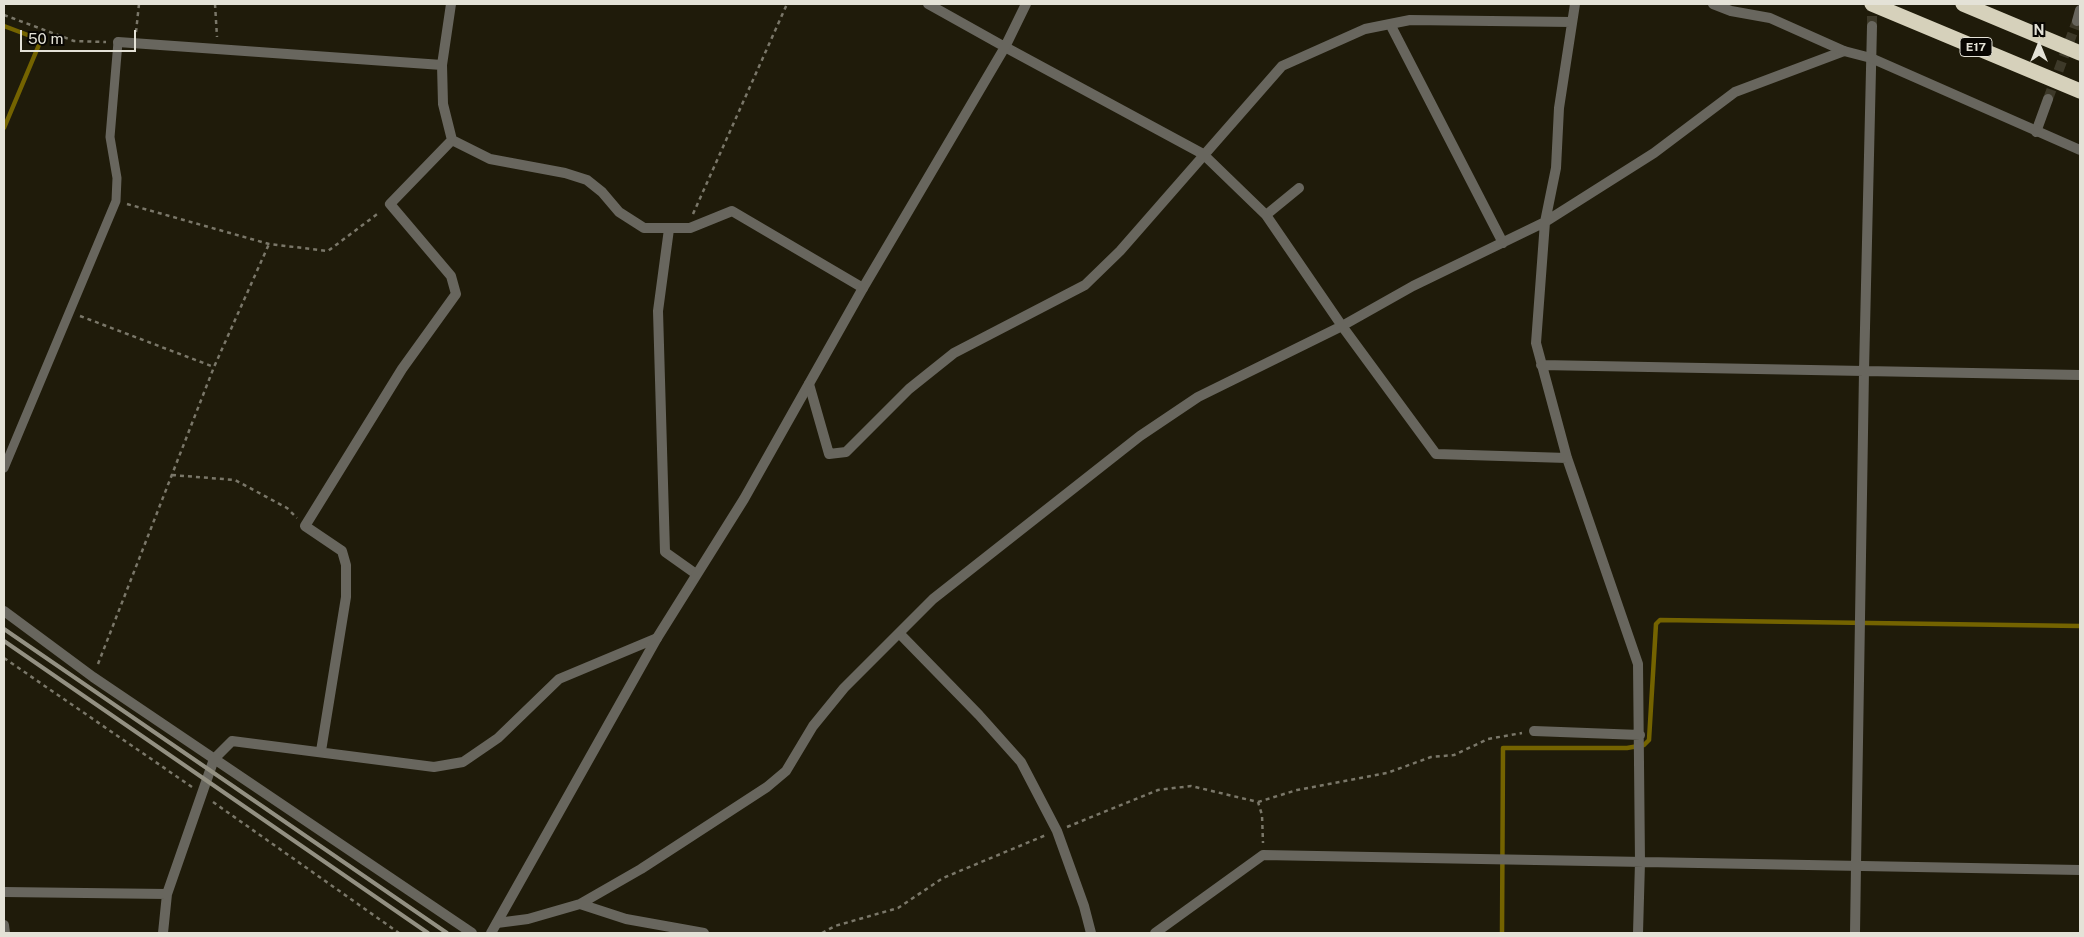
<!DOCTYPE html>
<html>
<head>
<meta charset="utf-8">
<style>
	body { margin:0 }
	#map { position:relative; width:2084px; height:937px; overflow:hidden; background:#1f1b0a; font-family:"Public Sans",sans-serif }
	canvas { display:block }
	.frame { position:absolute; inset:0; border:5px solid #e4e2d7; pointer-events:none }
	.north { position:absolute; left:2014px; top:20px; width:50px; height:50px; -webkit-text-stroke:4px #080602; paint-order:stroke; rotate:0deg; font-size:14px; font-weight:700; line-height:20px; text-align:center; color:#e4e2d7 }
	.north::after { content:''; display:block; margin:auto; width:18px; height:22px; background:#e4e2d7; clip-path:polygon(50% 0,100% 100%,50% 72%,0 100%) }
	.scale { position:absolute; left:20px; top:30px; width:116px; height:22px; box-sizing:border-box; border:2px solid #e4e2d7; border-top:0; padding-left:6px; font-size:15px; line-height:18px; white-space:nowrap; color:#e4e2d7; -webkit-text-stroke:4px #080602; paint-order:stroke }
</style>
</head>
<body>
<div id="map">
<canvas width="2084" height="937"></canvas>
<div class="frame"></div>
<div class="north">N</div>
<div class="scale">50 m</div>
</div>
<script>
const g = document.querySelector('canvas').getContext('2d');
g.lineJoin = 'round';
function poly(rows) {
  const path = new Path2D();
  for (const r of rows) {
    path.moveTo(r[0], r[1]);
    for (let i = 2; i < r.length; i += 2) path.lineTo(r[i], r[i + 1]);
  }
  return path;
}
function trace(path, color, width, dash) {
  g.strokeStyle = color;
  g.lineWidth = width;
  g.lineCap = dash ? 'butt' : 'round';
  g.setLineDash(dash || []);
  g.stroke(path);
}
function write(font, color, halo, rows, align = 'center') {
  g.font = font + ' "Public Sans",sans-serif';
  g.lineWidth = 4.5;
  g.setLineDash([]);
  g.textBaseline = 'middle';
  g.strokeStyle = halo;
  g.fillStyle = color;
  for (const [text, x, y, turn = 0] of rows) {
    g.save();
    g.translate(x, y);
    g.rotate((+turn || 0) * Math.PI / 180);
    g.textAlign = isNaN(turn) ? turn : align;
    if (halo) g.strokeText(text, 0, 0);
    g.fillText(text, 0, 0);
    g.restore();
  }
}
const stream = poly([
	[4,26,41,40,4,128],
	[1502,933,1503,748,1627,748,1644,745,1649,740,1656,624,1660,620,2080,626]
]);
const minorTunnel = poly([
	[1872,26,1872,4],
	[2048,99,2077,21]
]);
const path = poly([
	[215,4,217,37],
	[4,15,74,41,106,42],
	[136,32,139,4],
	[127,204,269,244,328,251,380,212],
	[693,214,787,4],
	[80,316,214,367],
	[172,475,235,480,287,508,297,518],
	[4,658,192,787],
	[98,664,214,367,269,244],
	[213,802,399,933],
	[1258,802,1297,790,1387,773,1431,757,1454,755,1488,739,1522,733],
	[1067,827,1158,790,1191,786,1258,802,1262,815,1263,843],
	[822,933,835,926,898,908,943,878,1046,835]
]);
const service = poly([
	[4,468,116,201,117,178,110,137,118,42]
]);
const minor = poly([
	[451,4,442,65,443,104,452,140,490,159,565,173,587,180,602,192,619,212,644,228,690,228,732,211,863,288],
	[1575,4,1559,108,1556,168,1545,222,1536,343,1567,458,1638,664,1640,862,1638,933],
	[2077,21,2080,10],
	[1390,24,1503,243],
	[118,42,442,65],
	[1005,47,1203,154,1266,215,1342,326,1436,454,1567,458],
	[2036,132,2048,99],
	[1266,215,1299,188],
	[669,229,658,311,665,552,696,574],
	[1541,365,2080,375],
	[809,384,829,454,846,452,909,389,954,353,1085,285,1120,251,1282,66,1365,29,1410,20,1572,22],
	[4,611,93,677,472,933],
	[899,633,979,715,1021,762,1057,831,1084,906,1091,933],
	[1534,731,1640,735],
	[321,751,346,597,346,565,342,551,305,526,402,369,456,294,451,276,390,204,452,140],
	[1856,866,1864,371,1872,26],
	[4,892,167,894],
	[580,904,626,919,704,933],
	[497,923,528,919,580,904,641,869,767,787,786,771,813,726,844,688,933,599,1140,436,1198,397,1342,326,1413,286,1545,222,1654,153,1735,92,1844,51],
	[4,925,5,933],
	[163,933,167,894,214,759,232,741,434,767,463,762,498,738,559,679,657,638],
	[1155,933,1263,855,2080,870]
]);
const tertiary = poly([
	[928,4,1005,47],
	[1713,4,1731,11,1770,18,1844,51,1871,58,2080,150],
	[491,933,657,638,744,499,863,288,1005,47,1026,4],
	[1855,933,1856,866]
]);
const motorway = poly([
	[1872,4,2080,91],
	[1963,4,2080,53]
]);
const rail = poly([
	[4,629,447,933],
	[4,641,428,933]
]);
const shields = [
	[1976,47,32]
];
const shieldNames = [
	["E17",1976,47]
];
trace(stream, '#746300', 4.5);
trace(minorTunnel, '#3d3929', 10, [10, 5]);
trace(path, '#7a7769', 2.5, [4, 4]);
trace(service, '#68665e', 9);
trace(minor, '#68665e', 10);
trace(tertiary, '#68665e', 10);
trace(motorway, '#d6d1bb', 15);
trace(rail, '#939082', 4);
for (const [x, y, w] of shields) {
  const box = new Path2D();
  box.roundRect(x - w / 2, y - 9.5, w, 19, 4);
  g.fillStyle = '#080602';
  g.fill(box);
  trace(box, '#e4e2d7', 1);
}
write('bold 12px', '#e4e2d7', null, shieldNames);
</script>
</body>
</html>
